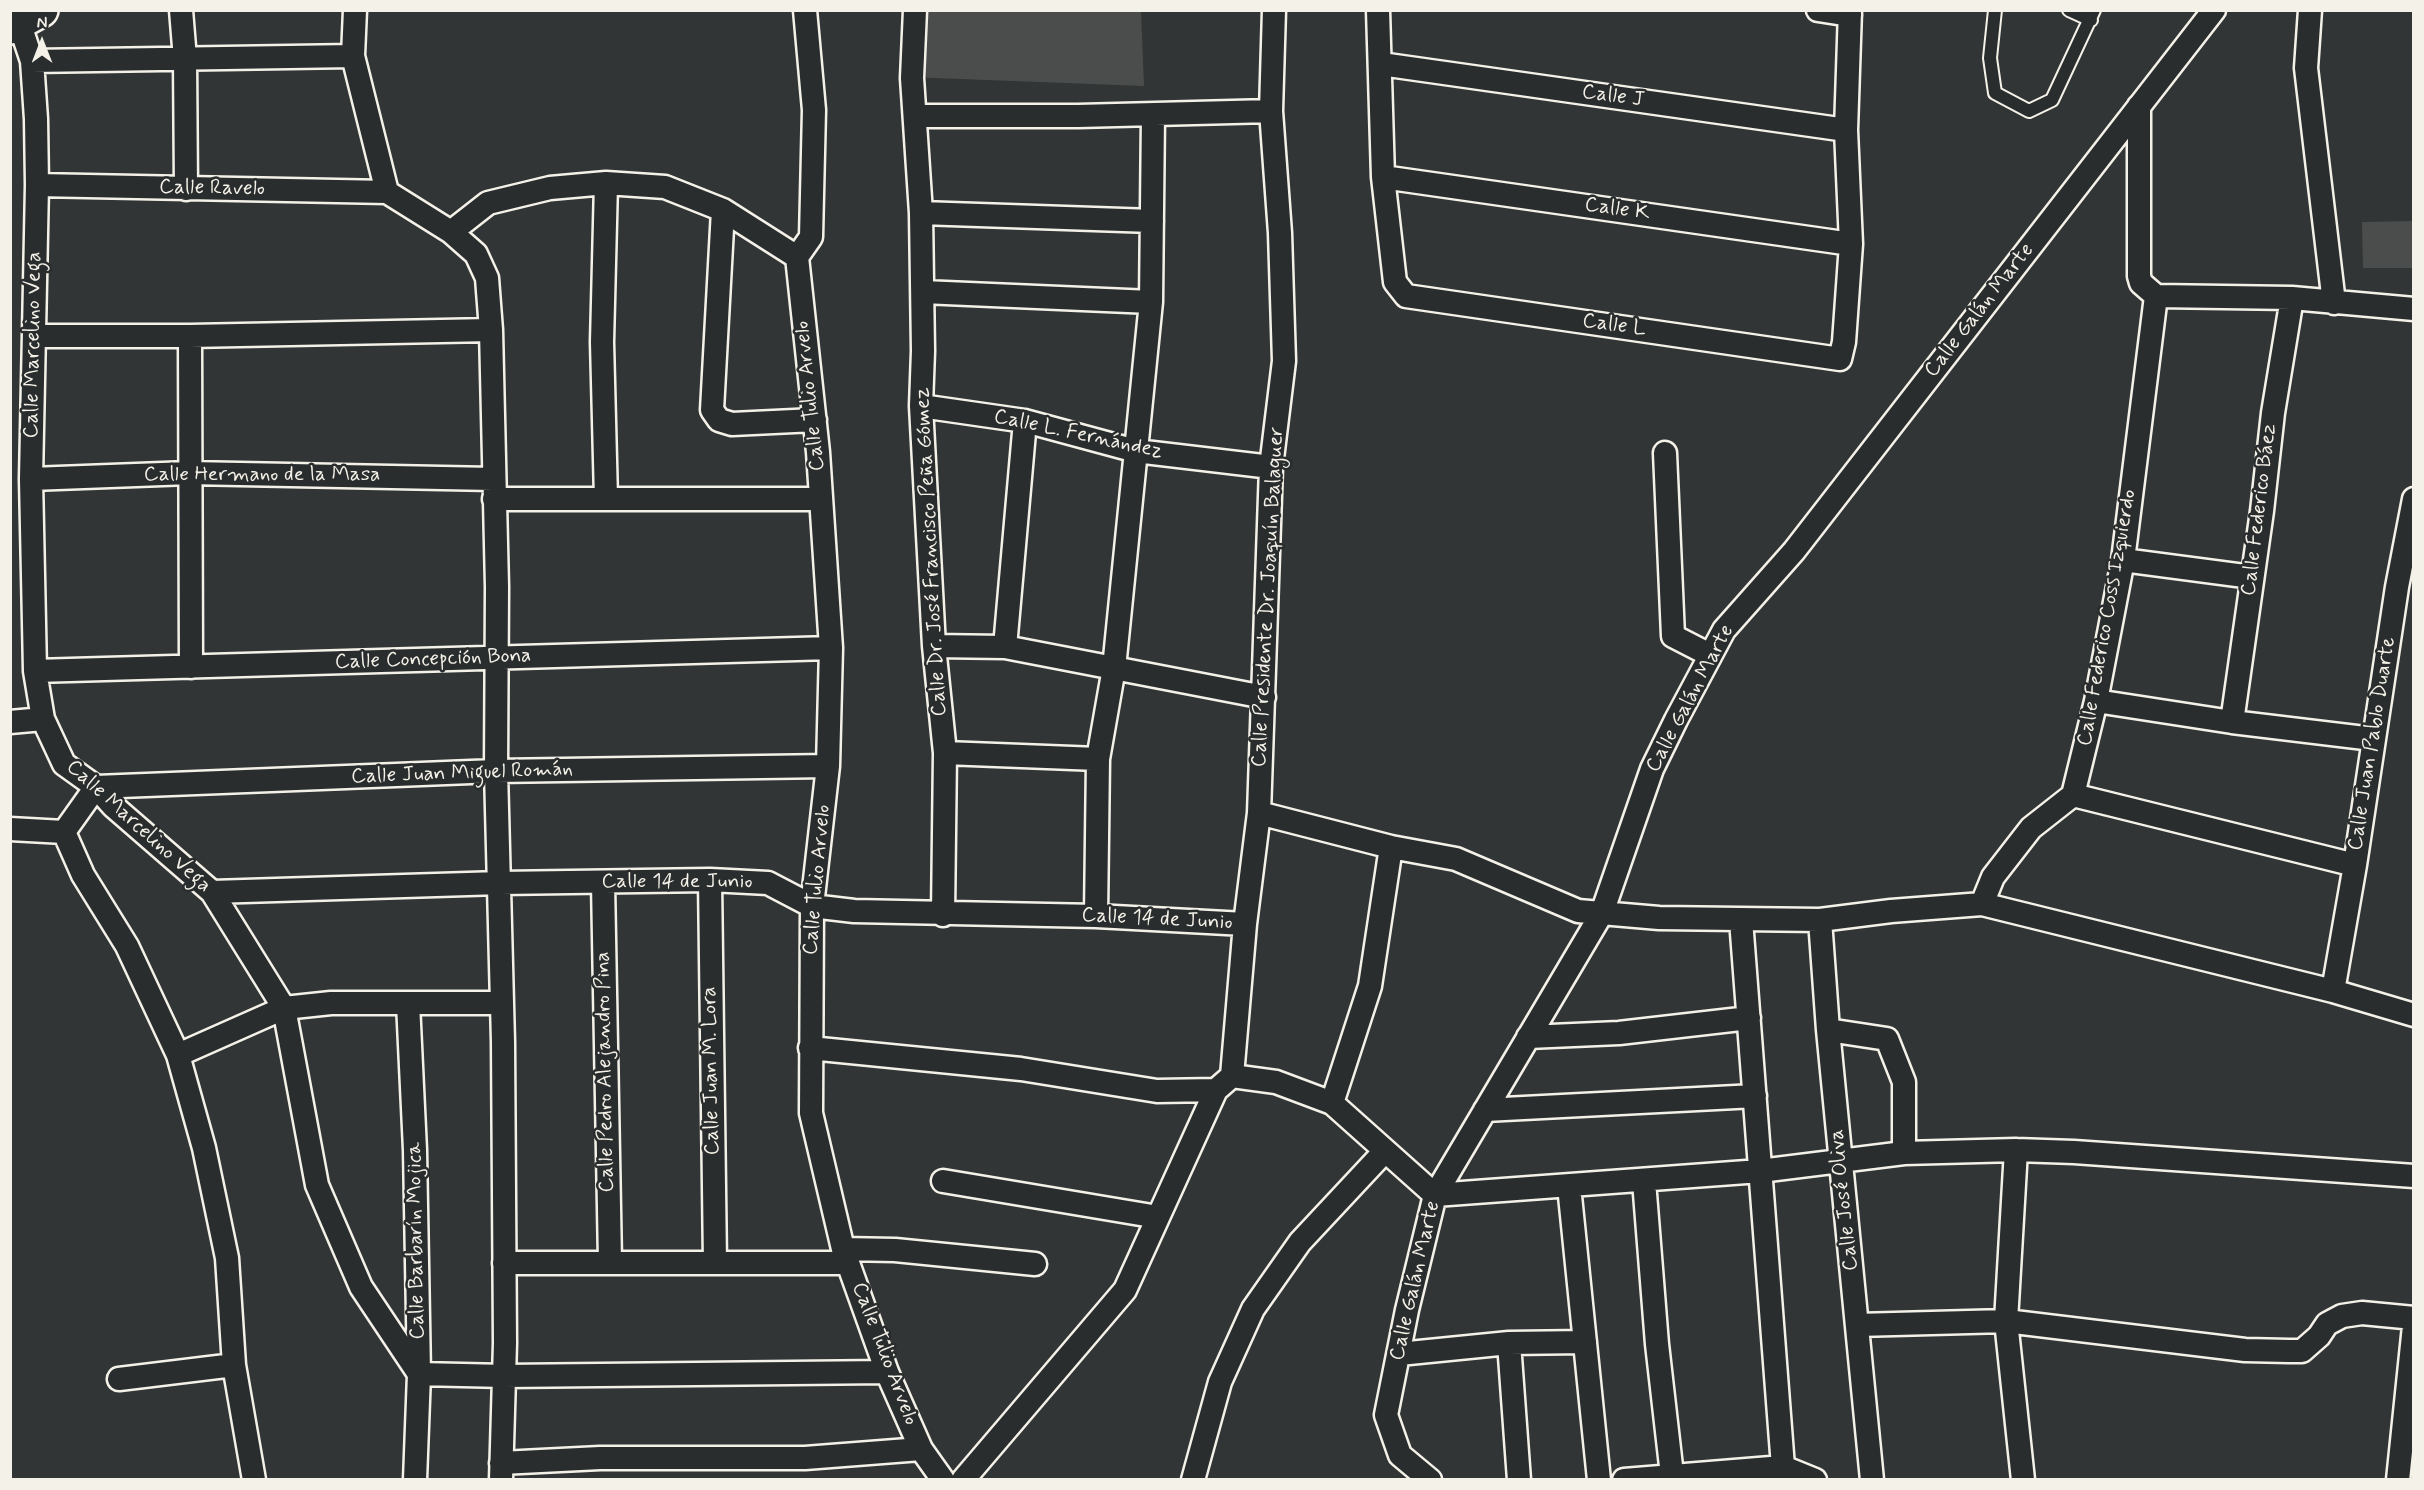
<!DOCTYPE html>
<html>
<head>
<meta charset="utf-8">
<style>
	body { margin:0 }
	#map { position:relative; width:2424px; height:1490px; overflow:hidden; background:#323535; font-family:Mynerve,sans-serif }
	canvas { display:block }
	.frame { position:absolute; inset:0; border:12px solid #f4f1e8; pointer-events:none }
	.north { position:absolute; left:12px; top:12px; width:60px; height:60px; -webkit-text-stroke:4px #2a2d2e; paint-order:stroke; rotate:0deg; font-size:16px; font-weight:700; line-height:24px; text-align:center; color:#f4f1e8 }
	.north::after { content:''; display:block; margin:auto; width:21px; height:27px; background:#f4f1e8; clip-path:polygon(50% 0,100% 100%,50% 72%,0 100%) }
</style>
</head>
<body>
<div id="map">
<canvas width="2424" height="1490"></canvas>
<div class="frame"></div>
<div class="north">N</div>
</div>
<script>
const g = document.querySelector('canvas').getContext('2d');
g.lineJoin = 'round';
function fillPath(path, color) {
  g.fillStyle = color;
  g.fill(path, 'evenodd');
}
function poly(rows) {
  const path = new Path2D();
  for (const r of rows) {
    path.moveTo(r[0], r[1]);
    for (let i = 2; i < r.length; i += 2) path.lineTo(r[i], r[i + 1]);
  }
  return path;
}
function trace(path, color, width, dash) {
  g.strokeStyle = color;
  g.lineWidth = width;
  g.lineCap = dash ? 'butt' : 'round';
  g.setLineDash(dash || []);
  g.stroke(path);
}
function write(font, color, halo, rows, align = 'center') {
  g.font = font + ' Mynerve,sans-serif';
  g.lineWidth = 5;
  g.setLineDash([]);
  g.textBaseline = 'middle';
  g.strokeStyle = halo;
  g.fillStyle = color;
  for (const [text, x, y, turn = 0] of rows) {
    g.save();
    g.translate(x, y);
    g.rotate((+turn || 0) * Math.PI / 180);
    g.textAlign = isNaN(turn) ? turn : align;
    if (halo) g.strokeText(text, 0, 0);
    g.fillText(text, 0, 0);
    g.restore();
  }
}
const green = poly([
	[918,11,1141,11,1144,86,908,77],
	[2413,221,2413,268,2363,268,2362,222]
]);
const service = poly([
	[1995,10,1990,58,1995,93,2029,111,2052,100,2094,10],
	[2069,10,2091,20]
]);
const minor = poly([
	[181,10,185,59,186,189],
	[355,10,353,56,387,192,451,232,476,254,487,278,491,330,497,587,496,771,503,1042,505,1343,501,1480],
	[915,10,912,78,921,213,923,351,921,406,934,646,945,753,943,915],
	[1378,10,1383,177,1395,282,1406,296,1840,359,1844,342,1851,244,1846,130,1850,10],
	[1818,10,1850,15],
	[2310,10,2306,68,2334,303],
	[19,22,32,61,36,119,37,185,31,479,35,671,43,719,64,764,96,787,113,806,212,892,284,1008,317,1185,361,1287,419,1374],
	[32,61,353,56],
	[1381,64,1846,130],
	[2139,106,2139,276,2141,283,2156,296,2292,298,2414,309],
	[916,116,1078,116,1271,111],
	[1383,177,1851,244],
	[606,183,602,342,606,499],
	[37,185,387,192],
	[723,210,712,410,719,420,732,424,815,420],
	[921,213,1152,221],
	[451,232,488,203,550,188,606,183,665,187,723,210,797,257],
	[797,257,818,452,831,648,828,766,812,906,811,1113,843,1249,887,1372,921,1449,943,1480],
	[797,257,811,237,814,110,805,10],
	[923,292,1151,302],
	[35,336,190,336,491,330],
	[190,336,191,667],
	[921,406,1025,421,1136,451,1271,467],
	[1665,453,1673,636,1710,655],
	[31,479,189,473,493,479],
	[494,499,820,499],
	[2123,560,2252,577],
	[934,646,1005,647,1264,697],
	[1005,647,1025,421],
	[35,671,831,648],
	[2096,701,2232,722,2373,739],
	[10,722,43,719],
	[2232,722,2262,511,2273,413,2292,298],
	[945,753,1098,759],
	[2073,795,2355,865],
	[1259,813,1391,847,1456,859,1578,911,1659,918,1820,920,1891,911,1982,904,2333,991,2414,1015],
	[10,829,64,832,96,787,496,771,828,766],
	[64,832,83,875,127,946,178,1055,204,1148,227,1258,234,1365,254,1480],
	[710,880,715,1263],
	[603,883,610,1262],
	[212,892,500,883,710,880,768,883,812,906,854,911,1096,916,1245,924],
	[1982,904,1993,877,2031,828,2073,795,2096,701,2123,560,2156,296],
	[1096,916,1098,759,1114,668,1151,302,1153,115],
	[1741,920,1783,1467],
	[1820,920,1828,1030,1872,1480],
	[2333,991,2355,865,2397,587,2414,499],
	[408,1003,415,1150,419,1374,415,1480],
	[1828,1030,1887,1039,1904,1082,1904,1153],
	[1528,1037,1619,1033,1749,1018],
	[810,1048,1021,1069,1157,1091,1216,1090,1232,1076,1276,1082,1332,1103,1435,1195,1760,1171,1904,1153,2016,1150,2074,1152,2414,1176],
	[178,1055,284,1008,331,1003,501,1003],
	[1232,1076,1245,924,1259,813,1271,467,1284,361,1280,233,1271,111,1274,10],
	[1332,1103,1370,986,1391,847],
	[1485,1110,1755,1096],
	[2016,1150,2006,1321,2023,1480],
	[943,1181,1158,1217],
	[1644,1181,1657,1344,1672,1475],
	[1569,1186,1599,1480],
	[843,1249,895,1250,1035,1264],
	[504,1263,848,1263],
	[1857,1325,2006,1321,2245,1350,2289,1351,2302,1351,2319,1336,2327,1324,2342,1316,2362,1313,2414,1318],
	[1509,1343,1519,1480],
	[1399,1354,1509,1343,1585,1342],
	[419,1374,505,1376,887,1372],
	[119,1379,234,1365],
	[501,1463,600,1458,805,1458,921,1449],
	[963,1480,1125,1290,1216,1090],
	[1193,1480,1220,1382,1253,1309,1300,1242,1385,1151],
	[1430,1480,1400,1455,1386,1415,1407,1310,1435,1195,1602,913,1652,769,1676,720,1724,630,1794,551,2214,10],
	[1624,1480,1783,1467,1815,1480],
	[2398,1480,2414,1326]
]);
const secondary = poly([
	[10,27,41,10]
]);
const streetNames = [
	["Calle J",1613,97,8],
	["Calle Ravelo",212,189,1],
	["Calle K",1617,210,8],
	["Calle Galán Marte",1980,311,-52],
	["Calle L",1614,326,8],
	["Calle Marcelino Vega",34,345,-89],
	["Calle Tulio Arvelo",811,396,-96],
	["Calle L. Fernández",1078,435,12],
	["Calle Hermano de la Masa",262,476],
	["Calle Federico Báez",2260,510,-83],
	["Calle Dr. José Francisco Peña Gómez",932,552,-93],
	["Calle Presidente Dr. Joaquín Balaguer",1269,597,-87],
	["Calle Federico Coss Izquierdo",2108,618,-80],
	["Calle Concepción Bona",433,660,-2],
	["Calle Galán Marte",1691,699,-62],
	["Calle Juan Pablo Duarte",2373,744,-81],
	["Calle Juan Miguel Román",462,774,-2],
	["Calle Marcelino Vega",138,827,42],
	["Calle Tulio Arvelo",818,880,-85],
	["Calle 14 de Junio",677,883],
	["Calle 14 de Junio",1157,920,3],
	["Calle Juan M. Lora",712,1071,-91],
	["Calle Pedro Alejandro Pina",606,1072,-91],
	["Calle José Oliva",1845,1200,-96],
	["Calle Barbarín Mojica",417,1241,-91],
	["Calle Galán Marte",1416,1281,-77],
	["Calle Tulio Arvelo",884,1354,69]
];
fillPath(green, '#4b4d4c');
trace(service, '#f4f1e8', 16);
trace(minor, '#f4f1e8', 27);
trace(secondary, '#f4f1e8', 38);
trace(service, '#2a2d2e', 12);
trace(minor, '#2a2d2e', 22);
trace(secondary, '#2a2d2e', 33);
write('21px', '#f4f1e8', '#2a2d2e', streetNames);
</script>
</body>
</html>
